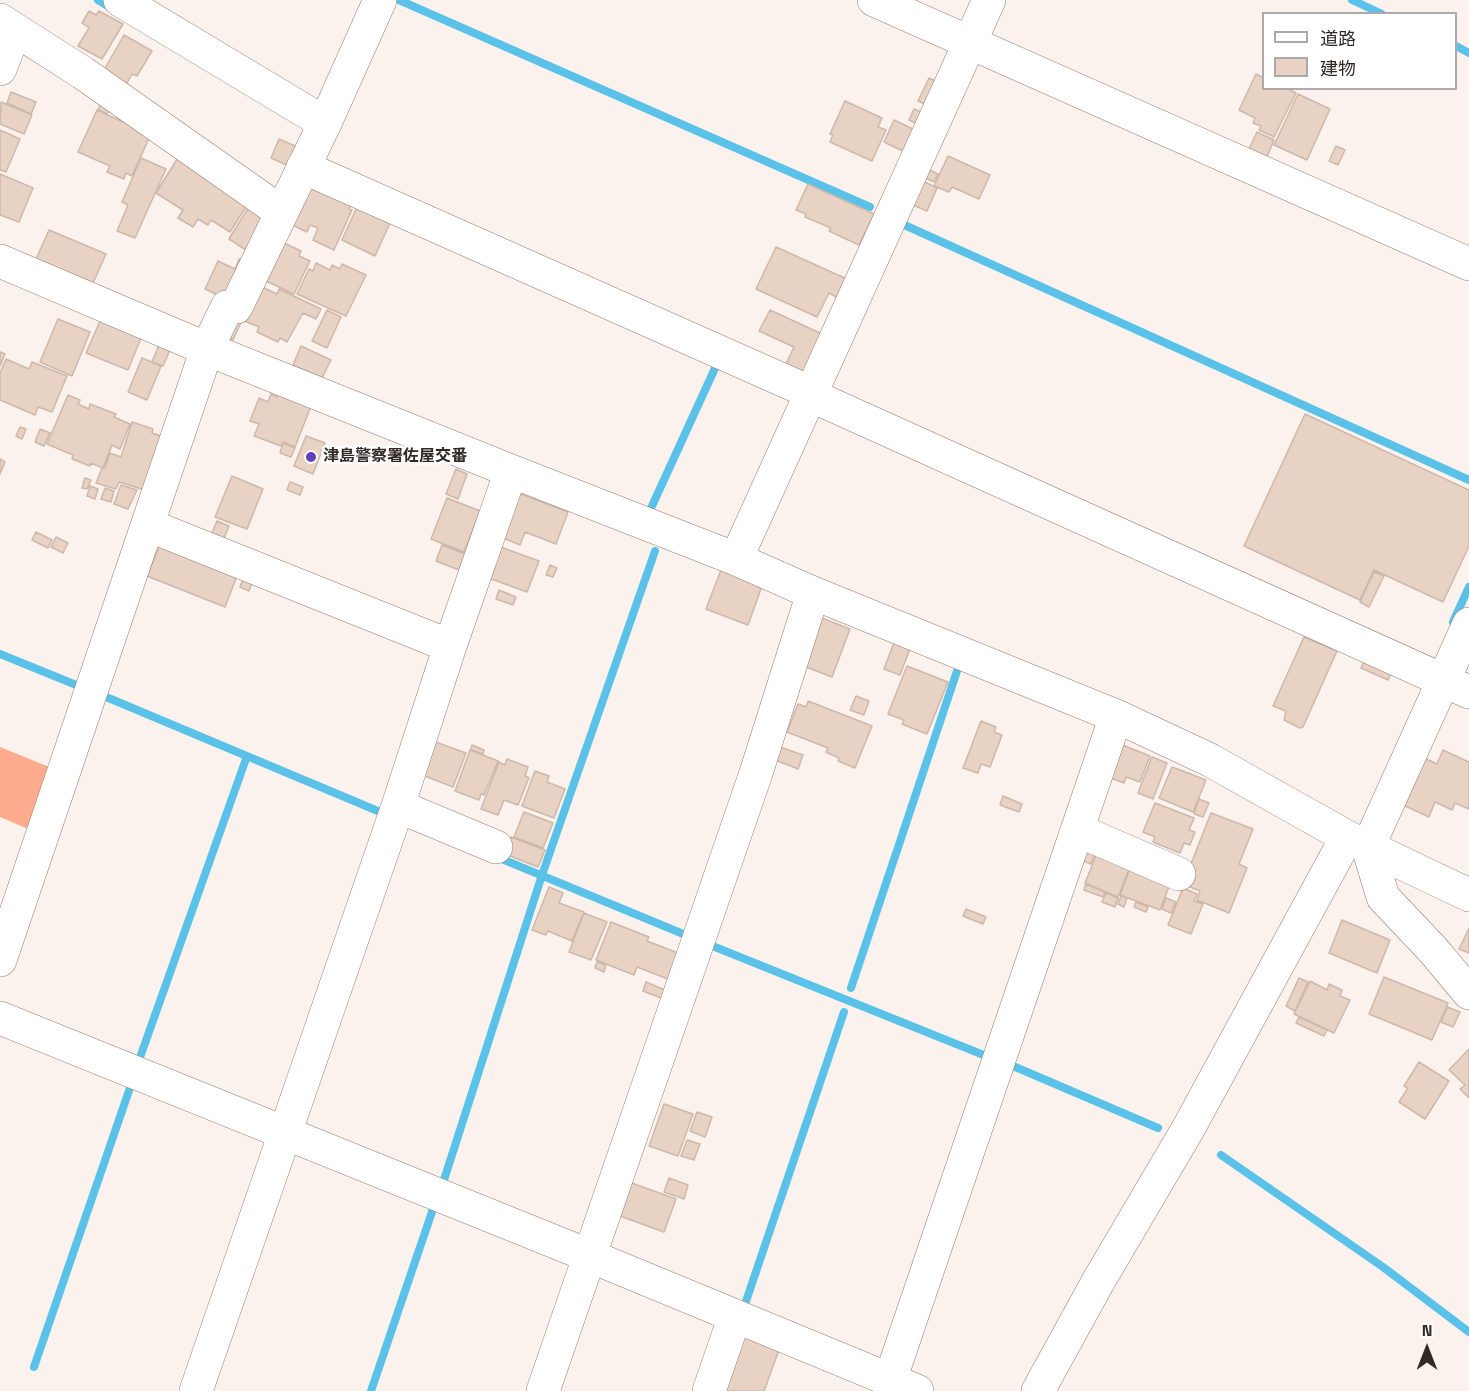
<!DOCTYPE html>
<html>
<head>
<meta charset="utf-8">
<style>
	body { margin:0 }
	#map { position:relative; width:1469px; height:1391px; overflow:hidden; background:#fbf1ed; font-family:"Space Grotesk","Noto Sans JP",sans-serif }
	canvas { display:block }
	.legend { position:absolute; left:1262px; top:12px; width:195px; height:78px; box-sizing:border-box; background:#fff; border:2px solid #ada9a8; margin:0; padding:8px 10px; list-style:none; font-size:18px; color:#322925 }
	.legend li { display:flex; align-items:center; gap:12px; height:30px }
	.legend b { width:30px; border:2px solid #ada9a8 }
	.north { position:absolute; left:1397px; top:1319px; width:60px; height:60px; -webkit-text-stroke:4px #fff; paint-order:stroke; rotate:0deg; font-size:16px; font-weight:700; line-height:24px; text-align:center; color:#322925 }
	.north::after { content:''; display:block; margin:auto; width:21px; height:27px; background:#322925; clip-path:polygon(50% 0,100% 100%,50% 72%,0 100%) }
</style>
</head>
<body>
<div id="map">
<canvas width="1469" height="1391"></canvas>
<ul class="legend">
<li><b style="height:8px;background:#fff"></b>道路</li>
<li><b style="height:16px;background:#e8d2c4"></b>建物</li>
</ul>
<div class="north">N</div>
</div>
<script>
const g = document.querySelector('canvas').getContext('2d');
g.lineJoin = 'round';
function fillPath(path, color) {
  g.fillStyle = color;
  g.fill(path, 'evenodd');
}
function poly(rows) {
  const path = new Path2D();
  for (const r of rows) {
    path.moveTo(r[0], r[1]);
    for (let i = 2; i < r.length; i += 2) path.lineTo(r[i], r[i + 1]);
  }
  return path;
}
function trace(path, color, width, dash) {
  g.strokeStyle = color;
  g.lineWidth = width;
  g.lineCap = dash ? 'butt' : 'round';
  g.setLineDash(dash || []);
  g.stroke(path);
}
function write(font, color, halo, rows, align = 'center') {
  g.font = font + ' "Space Grotesk","Noto Sans JP",sans-serif';
  g.lineWidth = 5;
  g.setLineDash([]);
  g.textBaseline = 'middle';
  g.strokeStyle = halo;
  g.fillStyle = color;
  for (const [text, x, y, turn = 0] of rows) {
    g.save();
    g.translate(x, y);
    g.rotate((+turn || 0) * Math.PI / 180);
    g.textAlign = isNaN(turn) ? turn : align;
    if (halo) g.strokeText(text, 0, 0);
    g.fillText(text, 0, 0);
    g.restore();
  }
}
const green = poly([
	[0,747,59,771,40,834,0,817]
]);
const stream = poly([
	[98,0,113,9],
	[399,0,870,207],
	[1352,0,1382,14],
	[1456,46,1469,53],
	[900,223,1469,480],
	[652,506,716,366],
	[1453,622,1469,587],
	[0,654,86,689],
	[99,694,385,814],
	[497,857,693,938],
	[705,943,991,1058],
	[851,988,957,671],
	[138,1063,247,756],
	[1006,1063,1158,1128],
	[1221,1155,1383,1267,1469,1332],
	[442,1186,542,875,655,551],
	[743,1310,844,1012],
	[34,1367,133,1079],
	[371,1391,434,1206]
]);
const building = poly([
	[89,11,96,15,99,11,123,24,102,59,78,46,89,28,82,23,89,11],
	[124,35,152,51,137,76,132,74,126,85,100,77,124,35],
	[1256,74,1264,78,1264,88,1286,88,1296,93,1274,137,1259,130,1261,126,1253,123,1255,118,1239,110,1256,74],
	[929,78,938,82,927,105,918,101,929,78],
	[11,92,36,102,31,114,7,103,11,92],
	[1298,94,1330,109,1307,160,1274,145,1298,94],
	[845,101,882,118,878,127,886,130,872,161,830,142,833,135,830,134,845,101],
	[1,102,32,115,24,134,0,124,1,102],
	[101,103,110,107,107,114,98,110,101,103],
	[914,109,926,114,920,125,909,120,914,109],
	[97,110,123,122,126,116,151,134,132,176,126,173,124,179,107,172,110,166,78,152,97,110],
	[894,120,919,132,909,154,884,142,894,120],
	[0,130,20,139,6,172,0,170,0,130],
	[1257,132,1274,140,1267,157,1249,149,1257,132],
	[279,139,300,148,291,167,271,158,279,139],
	[1336,146,1345,150,1338,165,1329,161,1336,146],
	[179,156,251,199,230,232,211,220,208,225,198,219,193,227,178,218,183,210,156,193,179,156],
	[948,156,990,175,979,199,952,187,949,192,934,186,948,156],
	[141,158,166,169,135,238,117,231,128,205,122,202,141,158],
	[925,168,938,174,934,182,921,176,925,168],
	[0,174,33,188,19,222,0,215,0,174],
	[917,178,937,188,927,211,906,202,917,178],
	[808,184,874,214,859,245,829,231,831,228,805,217,806,214,796,210,808,184],
	[310,187,337,200,339,196,353,202,349,209,352,210,334,250,313,240,318,228,310,225,307,232,288,223,310,187],
	[250,205,270,217,249,252,229,239,250,205],
	[357,207,390,223,375,256,342,240,357,207],
	[49,230,106,254,93,283,36,259,49,230],
	[284,243,301,251,299,256,310,261,294,294,266,281,284,243],
	[776,247,849,280,840,299,829,293,817,317,756,289,776,247],
	[239,259,251,265,229,300,205,289,218,261,235,269,239,259],
	[316,263,330,270,332,265,340,269,342,264,366,275,346,316,297,294,309,269,313,271,316,263],
	[258,285,277,294,279,289,321,309,316,319,303,313,287,342,280,338,278,342,257,332,259,327,242,320,258,285],
	[327,310,341,317,327,348,312,341,327,310],
	[770,310,822,334,804,372,786,364,794,347,759,331,770,310],
	[243,318,233,340,223,335,243,318],
	[58,319,90,332,72,376,40,362,58,319],
	[100,321,141,338,128,370,86,353,100,321],
	[159,345,170,350,163,366,152,362,159,345],
	[301,346,331,360,322,378,293,365,301,346],
	[0,352,5,354,0,366,0,352],
	[142,358,161,366,147,400,128,392,142,358],
	[6,359,29,369,32,362,67,376,52,412,38,407,35,415,0,400,0,373,6,359],
	[278,393,311,406,295,447,283,442,281,446,254,436,259,424,250,421,259,398,268,402,271,394,277,397,278,393],
	[68,395,80,400,78,404,89,409,90,404,116,414,114,417,130,424,120,449,112,445,103,468,91,463,90,466,72,459,73,455,47,444,68,395],
	[1305,414,1469,490,1469,546,1443,602,1374,570,1360,600,1244,546,1305,414],
	[132,422,153,429,152,433,168,438,148,491,119,482,116,489,96,483,102,468,105,468,110,453,121,457,132,422],
	[20,427,26,429,22,439,16,436,20,427],
	[40,429,50,433,44,446,35,442,40,429],
	[306,436,325,443,313,474,294,466,306,436],
	[283,443,295,448,291,457,280,453,283,443],
	[0,459,5,462,0,474,0,459],
	[456,469,467,474,458,499,446,494,456,469],
	[232,476,263,489,247,529,215,517,232,476],
	[85,478,91,480,87,489,82,488,85,478],
	[290,482,303,487,300,495,287,490,290,482],
	[121,485,137,490,128,509,114,504,121,485],
	[90,486,98,489,95,499,87,496,90,486],
	[105,488,114,491,111,502,101,499,105,488],
	[518,493,568,512,556,544,525,532,520,545,501,537,518,493],
	[447,498,480,511,464,552,431,539,447,498],
	[217,521,229,526,221,545,209,540,217,521],
	[36,532,52,540,48,548,32,540,36,532],
	[56,537,68,543,63,553,51,547,56,537],
	[160,545,239,571,225,607,147,576,160,545],
	[442,545,465,554,459,570,436,561,442,545],
	[495,545,539,561,527,592,483,576,495,545],
	[550,565,557,568,553,577,546,575,550,565],
	[721,570,762,586,748,625,706,609,721,570],
	[1374,572,1384,576,1369,607,1360,602,1374,572],
	[245,574,254,577,249,591,240,587,245,574],
	[499,590,516,597,513,605,496,599,499,590],
	[814,615,850,629,832,677,796,663,814,615],
	[1304,637,1337,651,1303,727,1300,728,1284,720,1286,711,1273,706,1304,637],
	[895,640,911,646,900,675,884,669,895,640],
	[1365,659,1392,671,1388,680,1361,668,1365,659],
	[907,666,948,682,927,734,902,724,904,720,888,714,907,666],
	[856,696,869,701,864,715,850,710,856,696],
	[808,701,872,726,855,768,838,761,839,758,826,752,828,748,787,732,798,704,806,707,808,701],
	[981,721,996,727,994,732,1002,735,990,767,981,764,978,773,963,768,981,721],
	[430,740,466,753,453,787,417,773,430,740],
	[1115,742,1150,756,1140,782,1126,777,1124,783,1106,776,1115,742],
	[472,745,484,750,483,754,471,750,472,745],
	[777,746,803,755,798,769,773,759,777,746],
	[470,750,498,761,484,795,481,794,479,800,455,791,470,750],
	[1443,750,1469,762,1469,809,1455,803,1452,810,1435,802,1429,817,1401,804,1422,757,1437,764,1443,750],
	[1152,757,1167,763,1153,799,1138,793,1152,757],
	[507,759,528,767,525,776,529,778,518,805,504,800,498,815,481,809,499,762,505,765,507,759],
	[1172,767,1206,780,1193,812,1159,798,1172,767],
	[535,771,549,776,547,782,565,789,554,818,522,806,535,771],
	[1003,796,1022,804,1019,812,1000,805,1003,796],
	[1199,799,1209,803,1203,817,1194,814,1199,799],
	[1155,803,1194,818,1189,830,1195,832,1190,845,1184,843,1180,853,1153,842,1155,837,1143,832,1155,803],
	[524,812,553,823,543,848,514,837,524,812],
	[1211,813,1253,829,1239,864,1247,868,1229,913,1197,900,1200,891,1183,884,1211,813],
	[511,837,545,850,538,867,505,854,511,837],
	[1081,843,1097,849,1091,864,1075,858,1081,843],
	[1098,851,1131,864,1118,897,1085,883,1098,851],
	[1132,864,1172,879,1160,910,1120,895,1132,864],
	[1086,884,1105,892,1103,897,1084,890,1086,884],
	[549,887,563,893,559,903,584,912,572,941,548,931,546,935,532,930,549,887],
	[1183,888,1197,894,1194,901,1203,904,1191,934,1168,925,1183,888],
	[1106,893,1118,898,1115,907,1102,902,1106,893],
	[1121,896,1127,898,1124,907,1118,904,1121,896],
	[1166,898,1176,902,1171,913,1162,909,1166,898],
	[1136,902,1148,907,1146,912,1134,907,1136,902],
	[966,909,986,917,983,924,963,916,966,909],
	[584,913,607,922,591,960,569,952,584,913],
	[1342,920,1390,940,1377,973,1329,953,1342,920],
	[611,922,649,937,647,941,678,953,668,979,637,967,634,975,596,960,611,922],
	[1469,928,1469,953,1459,949,1469,928],
	[597,962,606,965,604,972,595,968,597,962],
	[1384,977,1448,1003,1432,1040,1369,1014,1384,977],
	[1299,978,1308,982,1295,1011,1286,1006,1299,978],
	[1310,981,1327,990,1329,984,1342,990,1340,996,1350,1000,1334,1033,1294,1014,1310,981],
	[646,982,665,990,661,998,643,991,646,982],
	[1447,1007,1460,1012,1453,1027,1441,1022,1447,1007],
	[1299,1017,1327,1030,1324,1036,1296,1023,1299,1017],
	[1469,1049,1469,1098,1460,1089,1465,1085,1449,1070,1469,1049],
	[1419,1062,1449,1081,1425,1119,1399,1102,1408,1088,1404,1086,1419,1062],
	[664,1104,693,1114,678,1156,649,1146,664,1104],
	[697,1112,712,1117,705,1137,690,1131,697,1112],
	[687,1140,700,1144,694,1160,681,1156,687,1140],
	[669,1178,688,1185,684,1199,664,1192,669,1178],
	[629,1182,676,1199,664,1232,617,1215,629,1182],
	[737,1332,780,1347,764,1391,716,1391,737,1332]
]);
const minor = poly([
	[120,0,325,123],
	[874,0,1469,264],
	[0,20,83,73,281,212],
	[0,69,15,30],
	[303,167,803,389,810,395,1469,692],
	[0,261,207,349,511,471,736,559,813,593,1116,716,1210,760,1347,837,1469,895],
	[148,525,450,646],
	[736,559,989,0],
	[1469,624,1368,847,1383,897,1434,951,1469,993],
	[398,806,496,847],
	[1077,830,1179,874],
	[0,960,207,349,227,307,236,307,325,123,380,0],
	[0,1018,590,1256,917,1391],
	[890,1380,1116,716],
	[196,1391,398,806,450,646,511,471],
	[543,1391,756,773,813,593],
	[709,1391,735,1316],
	[1038,1391,1099,1280,1188,1129,1347,837]
]);
const markers = [
	[311,457,6,"#6041b9"]
];
const poiNames = [
	["津島警察署佐屋交番",323,457]
];
fillPath(green, '#fcac8d');
trace(stream, '#5ac2e8', 8);
fillPath(building, '#e8d2c4');
trace(building, '#cdb8aa', 1.5);
trace(minor, '#957e75', 34);
trace(minor, '#fff', 33);
for (const [x, y, r, color] of markers) {
  const dot = new Path2D();
  dot.arc(x, y, r, 0, 2 * Math.PI);
  g.fillStyle = color;
  g.fill(dot);
  trace(dot, '#fff', 2);
}
write('bold 16px', '#322925', '#fff', poiNames, 'left');
</script>
</body>
</html>
